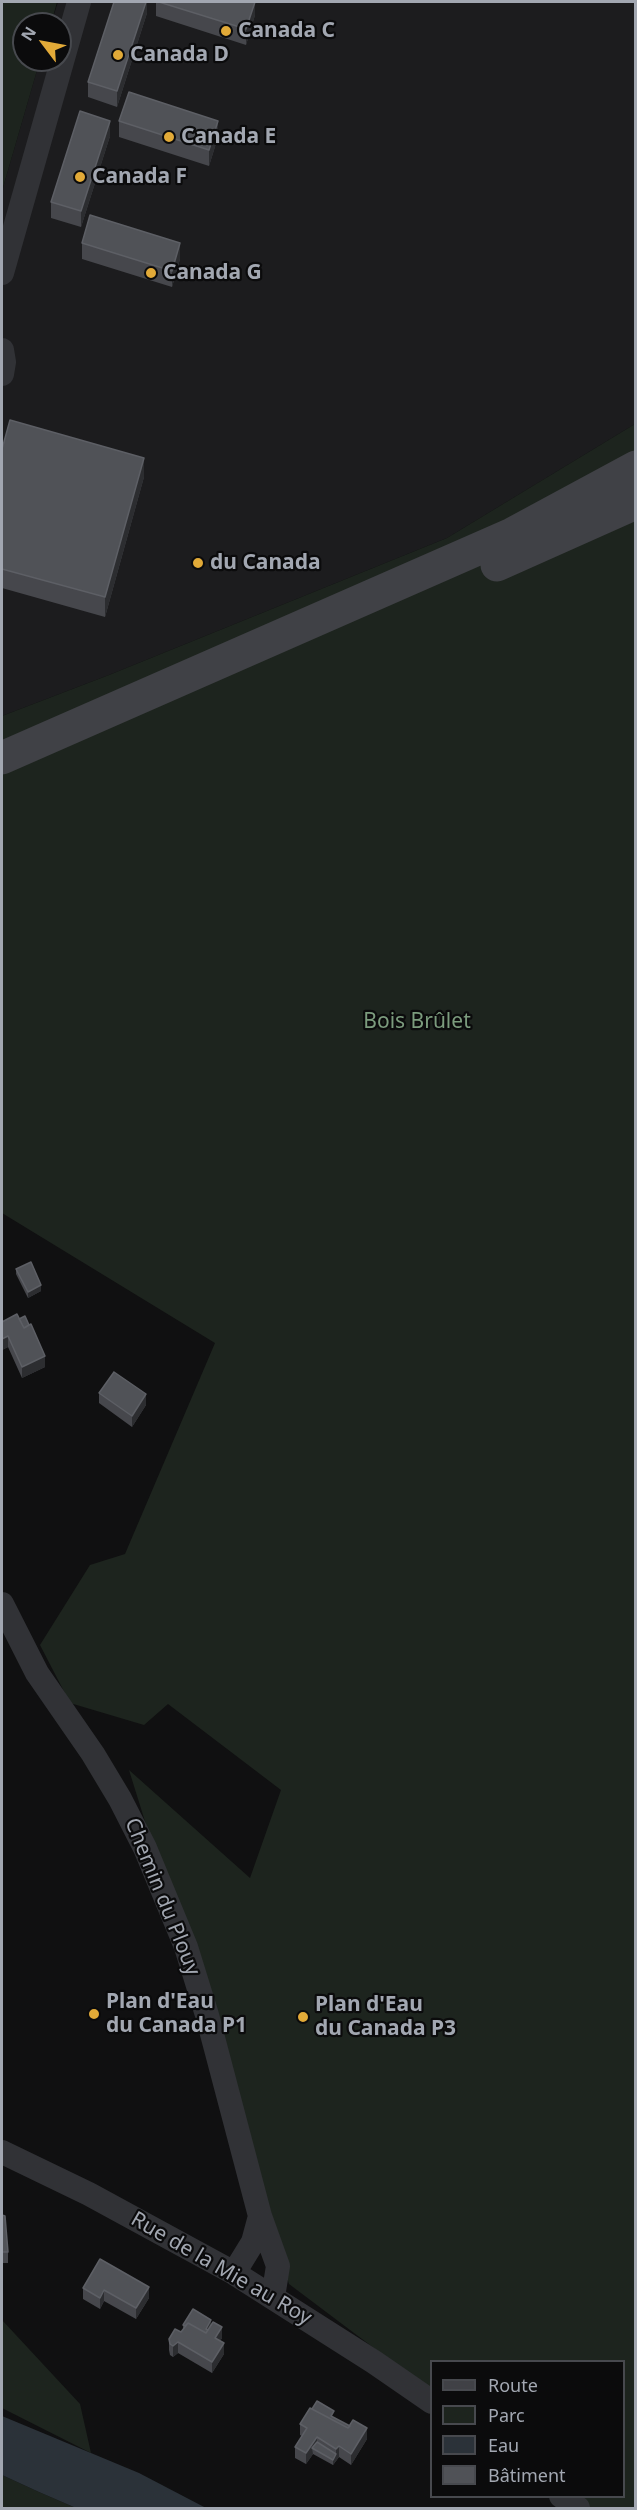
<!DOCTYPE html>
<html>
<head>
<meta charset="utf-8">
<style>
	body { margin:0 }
	#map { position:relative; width:637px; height:2510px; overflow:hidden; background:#101011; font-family:"Noto Sans",sans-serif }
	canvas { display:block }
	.frame { position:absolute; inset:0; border:3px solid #a2a7b1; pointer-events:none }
	.legend { position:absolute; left:430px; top:2360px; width:195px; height:138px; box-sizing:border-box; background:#0b0b0c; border:2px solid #47494e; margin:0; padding:8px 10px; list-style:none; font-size:18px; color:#a2a7b1 }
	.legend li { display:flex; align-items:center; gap:12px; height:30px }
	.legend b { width:30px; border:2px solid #47494e }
	.north { position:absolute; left:12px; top:12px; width:60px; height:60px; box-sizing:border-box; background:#0b0b0c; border:2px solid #47494e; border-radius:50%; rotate:302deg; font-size:16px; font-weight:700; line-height:24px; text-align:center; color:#a2a7b1 }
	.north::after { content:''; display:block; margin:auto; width:21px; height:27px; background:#e2aa38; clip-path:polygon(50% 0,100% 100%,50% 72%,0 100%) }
</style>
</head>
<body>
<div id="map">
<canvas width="637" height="2510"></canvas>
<div class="frame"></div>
<ul class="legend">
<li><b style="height:8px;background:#404146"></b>Route</li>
<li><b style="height:16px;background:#1d241e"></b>Parc</li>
<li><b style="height:16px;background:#2b3239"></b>Eau</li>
<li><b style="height:16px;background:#505257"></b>Bâtiment</li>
</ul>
<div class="north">N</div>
</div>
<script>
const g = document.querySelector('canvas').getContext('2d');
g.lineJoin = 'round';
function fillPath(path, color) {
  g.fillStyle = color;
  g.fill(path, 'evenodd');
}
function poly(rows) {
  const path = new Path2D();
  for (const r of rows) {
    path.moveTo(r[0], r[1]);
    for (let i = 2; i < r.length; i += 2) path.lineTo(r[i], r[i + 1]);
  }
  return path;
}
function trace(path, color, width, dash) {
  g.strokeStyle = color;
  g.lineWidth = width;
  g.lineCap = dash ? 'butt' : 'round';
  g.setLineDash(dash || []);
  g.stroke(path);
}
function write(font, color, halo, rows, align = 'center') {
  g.font = font + ' "Noto Sans",sans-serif';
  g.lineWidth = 4.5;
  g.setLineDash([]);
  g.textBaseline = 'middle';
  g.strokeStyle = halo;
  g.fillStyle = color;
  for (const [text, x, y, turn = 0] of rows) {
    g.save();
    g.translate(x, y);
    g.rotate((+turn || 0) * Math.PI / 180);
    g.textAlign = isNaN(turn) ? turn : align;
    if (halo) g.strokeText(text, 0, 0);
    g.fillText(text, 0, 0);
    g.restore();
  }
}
const built = poly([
	[58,2,635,2,635,424,447,538,109,675,2,716,2,191,40,60,60,60,60,24,51,24]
]);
const green = poly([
	[2,2,57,2,51,24,24,24,24,60,40,60,2,191],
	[635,424,635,2508,587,2508,571,2497,624,2496,624,2362,432,2362,431,2391,289,2284,129,1770,250,1878,281,1790,168,1704,144,1725,70,1703,40,1645,90,1565,125,1554,215,1343,2,1213,2,716,109,675,447,538],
	[2,2320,80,2404,91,2453,2,2408],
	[2,2475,39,2492,76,2508,2,2508]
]);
const water = poly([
	[2,2416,139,2473,206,2508,76,2508,39,2492,2,2475]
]);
const minor = poly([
	[2,273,79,2],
	[2,350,4,362,2,374],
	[2,1604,37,1673,93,1754,120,1799,145,1848,186,1947,207,2015,260,2216,278,2266,273,2297],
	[2,2152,89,2194,234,2273,374,2362,432,2402],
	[234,2273,253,2242,260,2216],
	[561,2496,578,2508]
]);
const secondary = poly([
	[497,565,636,503],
	[2,758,512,534,636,467]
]);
const wall = poly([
	[147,2,147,13,117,107,88,97,88,82],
	[156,2,255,2,255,15,246,45,156,16],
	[119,121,218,137,209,166,119,137],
	[110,136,81,227,51,218,51,202],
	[82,243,180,259,172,287,82,259],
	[2,449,144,477,105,617,2,588],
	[16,1269,41,1291,28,1298,16,1274],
	[2,1322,45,1367,22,1378,8,1347,2,1350],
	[99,1393,146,1405,132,1427,99,1403],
	[2,2215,8,2252,8,2263,2,2263],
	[100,2259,149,2298,136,2319,104,2301,100,2309,83,2299,83,2288],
	[183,2325,211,2325,222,2338,220,2341,224,2354,212,2373,178,2353,173,2357,170,2355,169,2350,169,2339,181,2332,183,2329],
	[334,2417,367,2439,351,2465,339,2457,333,2465,313,2454,306,2464,295,2458,295,2447,302,2436,300,2435,300,2424]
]);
const shadedWall = poly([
	[146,2,147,2,147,13,117,107,117,91],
	[255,2,255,15,246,45,246,29],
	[110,121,110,136,81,227,81,211],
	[218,121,218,137,209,166,209,150],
	[180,243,180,259,172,287,172,271],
	[144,458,144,477,105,617,105,597],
	[41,1285,41,1291,28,1298,28,1292],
	[8,1336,8,1347,2,1350,2,1339],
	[45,1356,45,1367,22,1378,22,1367],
	[146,1394,146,1405,132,1427,132,1416],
	[149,2287,149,2298,136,2319,136,2308],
	[104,2290,104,2301,100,2309,100,2298],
	[211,2320,211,2326,206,2335,206,2329],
	[222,2327,222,2338,215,2349,215,2338],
	[178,2342,178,2353,173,2357,173,2346],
	[224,2343,224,2354,212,2373,212,2362],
	[367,2428,367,2439,351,2465,351,2454],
	[317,2437,317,2448,312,2448,313,2454,306,2464,306,2453],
	[339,2446,339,2457,333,2465,333,2460,336,2454,336,2449]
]);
const building = poly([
	[114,2,146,2,117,91,88,82,114,2],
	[159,2,255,2,246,29,159,2],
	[129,92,218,121,209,150,119,121,129,92],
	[80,111,110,121,81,211,51,202,80,111],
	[90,215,180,243,172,271,82,243,90,215],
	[10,420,144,458,105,597,2,569,2,449,10,420],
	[31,1262,41,1285,28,1292,16,1269,31,1262],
	[17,1314,24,1328,31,1324,45,1356,22,1367,8,1336,2,1339,2,1322,17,1314],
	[25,1316,29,1325,24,1328,19,1319,25,1316],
	[114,1372,146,1394,132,1416,99,1393,114,1372],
	[2,2215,5,2216,8,2252,2,2252,2,2215],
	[100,2259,149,2287,136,2308,104,2290,100,2298,83,2288,100,2259],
	[193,2309,211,2320,206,2329,208,2330,206,2333,188,2323,185,2326,183,2325,193,2309],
	[213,2322,222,2327,215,2338,224,2343,212,2362,178,2342,173,2346,170,2344,169,2339,175,2329,181,2332,188,2323,206,2333,213,2322],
	[317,2401,334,2411,331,2416,350,2426,348,2428,312,2409,317,2401],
	[310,2408,348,2428,353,2420,367,2428,351,2454,339,2446,336,2449,317,2437,306,2453,295,2447,307,2428,300,2424,310,2408],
	[317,2442,336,2454,333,2460,312,2448,317,2442]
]);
const markers = [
	[226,31,6,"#e2aa38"],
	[118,55,6,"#e2aa38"],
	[169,137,6,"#e2aa38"],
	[80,177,6,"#e2aa38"],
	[151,273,6,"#e2aa38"],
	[198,563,6,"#e2aa38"],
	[94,2014,6,"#e2aa38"],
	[303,2017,6,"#e2aa38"]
];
const poiNames = [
	["Canada C",238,31],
	["Canada D",130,55],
	["Canada E",181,137],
	["Canada F",92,177],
	["Canada G",163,273],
	["du Canada",210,563],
	["Plan d'Eau",106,2002],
	["du Canada P1",106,2026],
	["Plan d'Eau",315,2005],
	["du Canada P3",315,2029]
];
const parkNames = [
	["Bois Brûlet",417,1022]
];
const streetNames = [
	["Chemin du Plouy",162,1897,68],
	["Rue de la Mie au Roy",221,2269,30]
];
fillPath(built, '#1c1c1e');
fillPath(green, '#1d241e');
fillPath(water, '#2b3239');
trace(minor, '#313236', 24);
trace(secondary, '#404146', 33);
fillPath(wall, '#46474c');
fillPath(shadedWall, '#2c2d30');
fillPath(building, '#505257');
trace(building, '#5d5f65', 1.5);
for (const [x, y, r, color] of markers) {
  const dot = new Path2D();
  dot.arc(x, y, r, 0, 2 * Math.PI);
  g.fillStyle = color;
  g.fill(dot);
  trace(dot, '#0b0b0c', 2);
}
write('bold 21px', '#a2a7b1', '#0b0b0c', poiNames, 'left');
write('21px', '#7b9b7d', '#0b0b0c', parkNames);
write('21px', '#a2a7b1', '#0b0b0c', streetNames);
</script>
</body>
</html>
